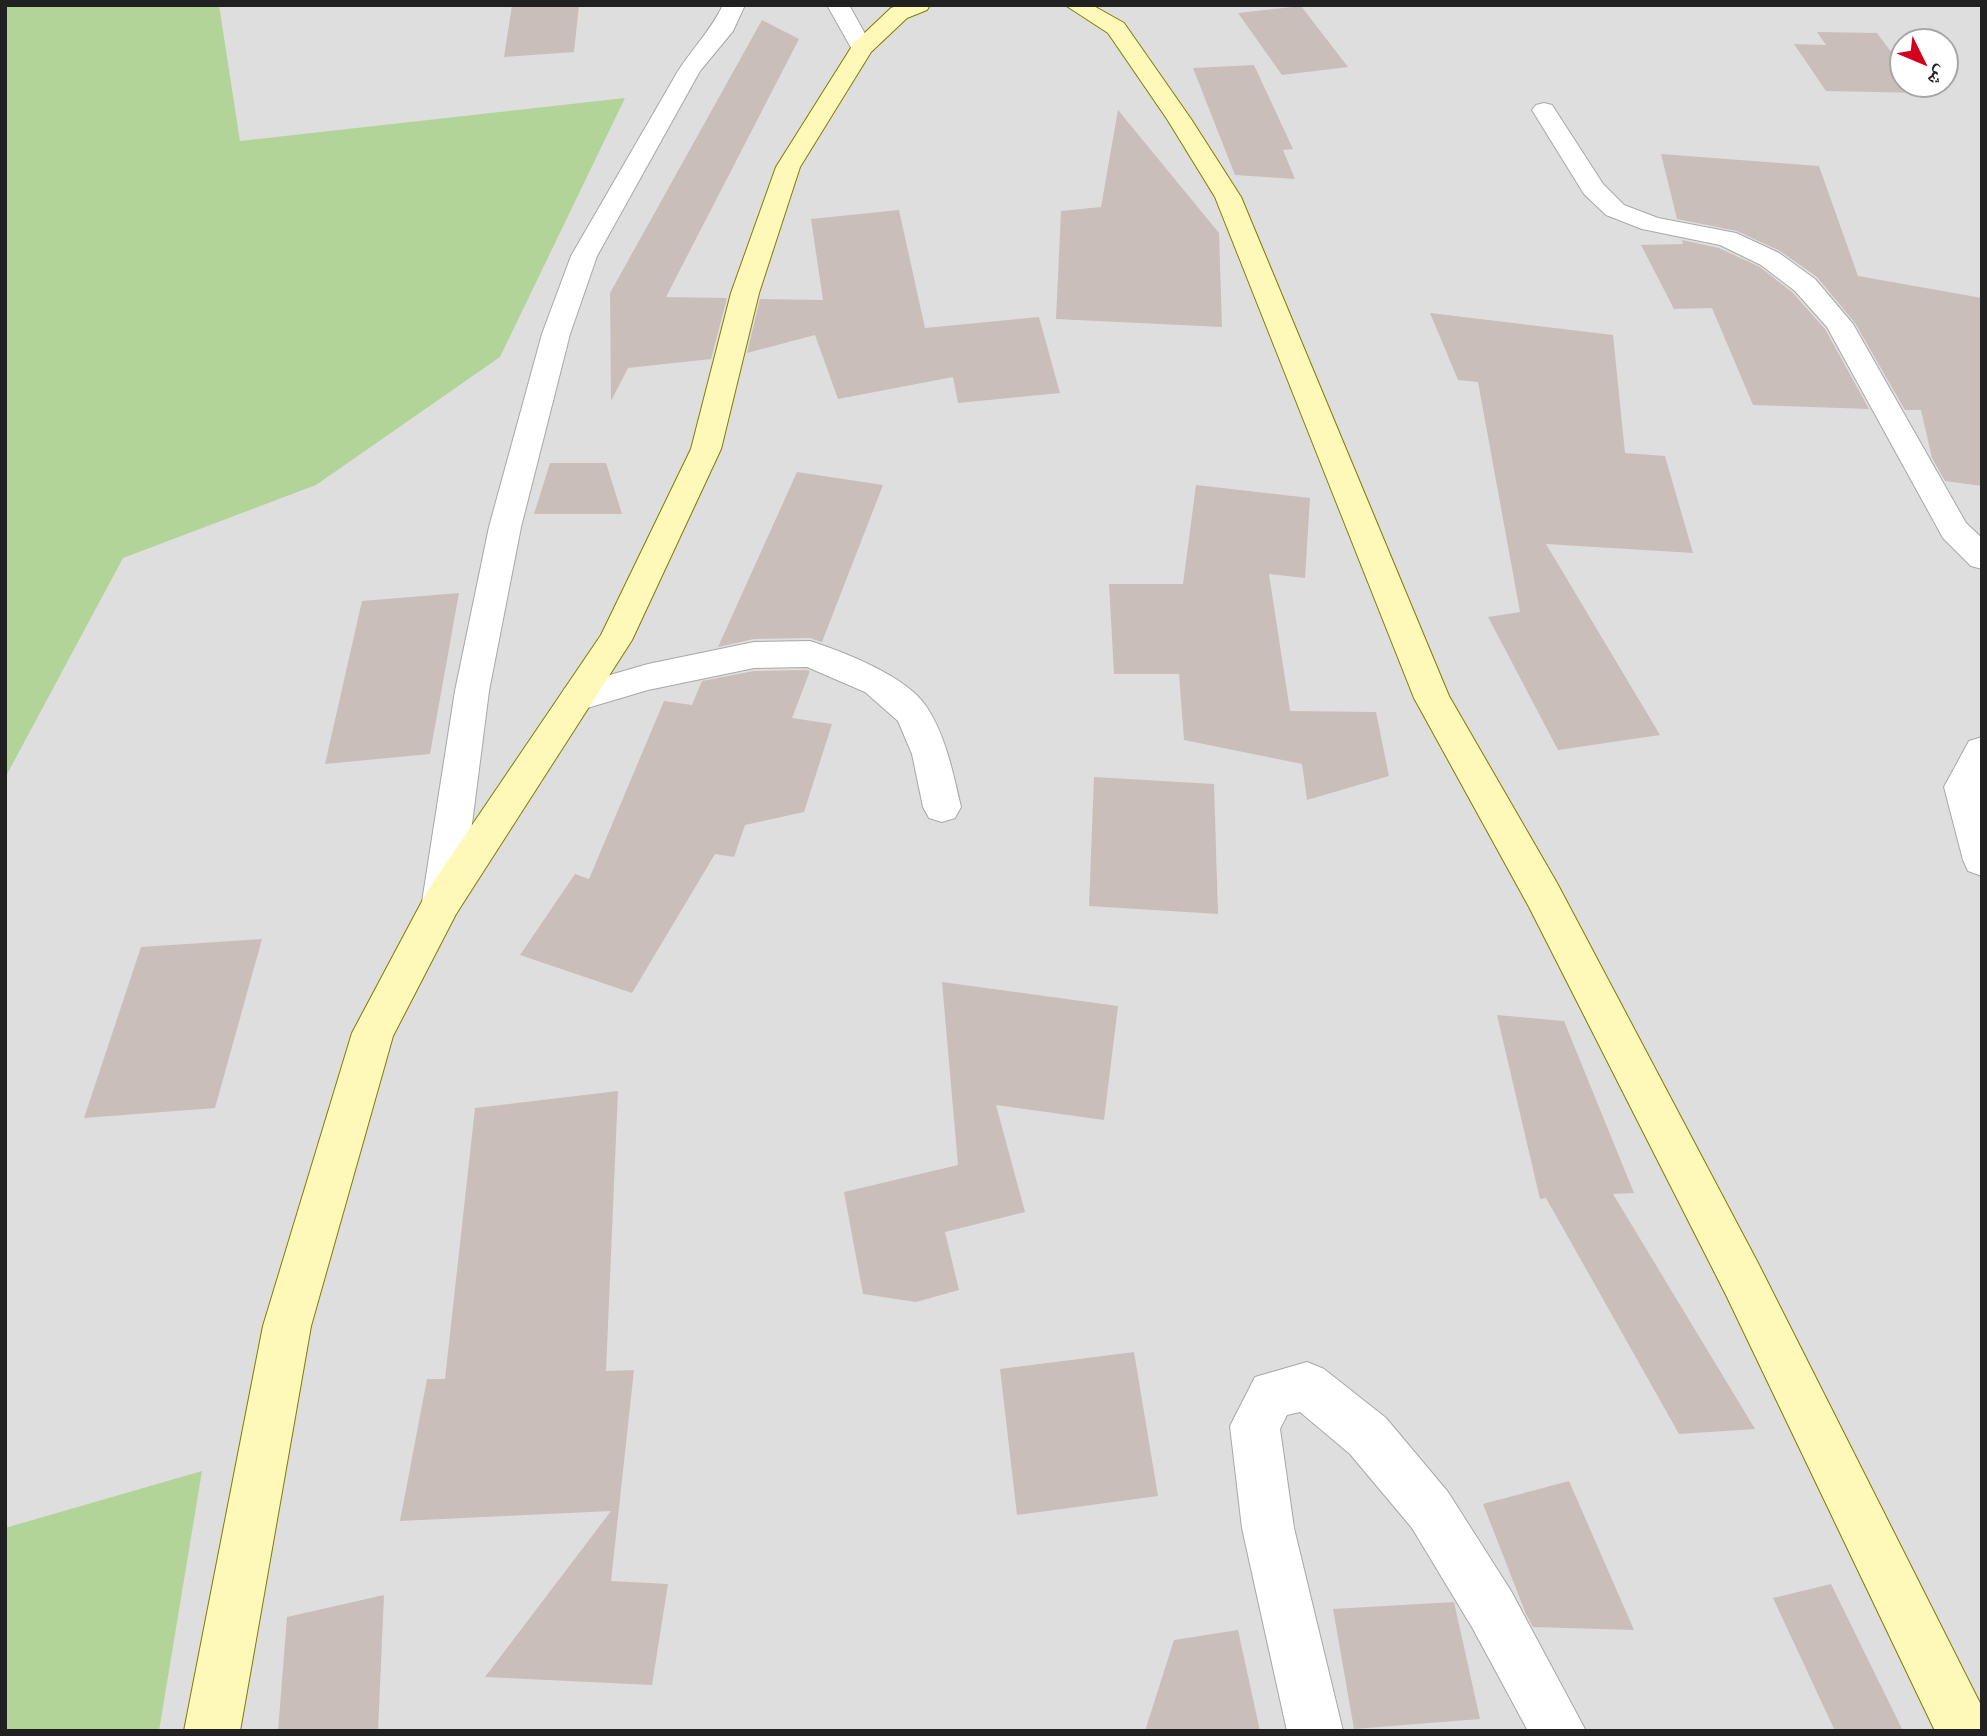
<!DOCTYPE html>
<html>
<head>
<meta charset="utf-8">
<style>
	body { margin:0 }
	#map { position:relative; width:1987px; height:1736px; overflow:hidden; background:#f2ede7; font-family:"Fira Sans","Noto Naskh Arabic",sans-serif }
	canvas { display:block }
	.frame { position:absolute; inset:0; border:7px solid #212121; pointer-events:none }
	.north { position:absolute; left:1889px; top:28px; width:70px; height:70px; box-sizing:border-box; background:#fff; border:2px solid #a6a6a6; border-radius:50%; rotate:133deg; font-size:19px; font-weight:700; line-height:28px; text-align:center; color:#212121 }
	.north::after { content:''; display:block; margin:auto; width:24px; height:32px; background:#d2001a; clip-path:polygon(50% 0,100% 100%,50% 72%,0 100%) }
</style>
</head>
<body>
<div id="map">
<canvas width="1987" height="1736"></canvas>
<div class="frame"></div>
<div class="north">ش</div>
</div>
<script>
const g = document.querySelector('canvas').getContext('2d');
g.lineJoin = 'round';
function fillPath(path, color) { g.fillStyle = color; g.fill(path, 'evenodd'); }
function trace(path, color, width, dash) { g.strokeStyle = color; g.lineWidth = width; g.lineCap = dash ? 'butt' : 'round'; g.setLineDash(dash || []); g.stroke(path); }
const residential = new Path2D(`
	M5,5H1982V1731H5ZM1903,42H1945V84H1903Z`);
const forest = new Path2D(`
	M5,5H219L240,141L625,98L500,357L316,485L123,558L5,778Z
	M202,1471L159,1731H5V1528Z`);
const building = new Path2D(`
	M512,5H579L574,52L504,57Z
	M1301,6L1348,67L1282,75L1238,13Z
	M762,20L799,39L666,297L727,298L711,359L628,368L611,401L610,293Z
	M1817,32L1877,33L1903,68V84H1915L1921,93L1826,91L1794,44L1826,45Z
	M1254,65L1293,149L1283,150L1295,179L1235,175L1193,68Z
	M1118,110L1219,233L1222,327L1056,319L1061,211L1101,207Z
	M1661,154L1819,166L1858,276L1982,298V486L1945,481L1932,458L1921,410H1905L1855,323L1817,277L1780,251L1737,231L1677,219Z
	M899,210L925,328L1039,317L1060,393L958,403L953,377L838,399L815,335L747,353L760,299L823,300L811,219Z
	M1682,240L1719,248L1760,267L1793,293L1825,329L1869,409L1753,405L1712,308L1674,309L1641,245L1683,244Z
	M1430,313L1613,335L1625,453L1665,456L1693,553L1546,544L1660,735L1558,750L1488,617L1520,612L1478,382L1458,380Z
	M550,463H606L622,514H534Z
	M797,472L883,485L822,642L810,638L754,639L718,647Z
	M1196,485L1310,498L1305,578L1269,574L1290,711L1376,712L1389,776L1307,800L1302,764L1184,740L1179,674H1114L1109,584H1183Z
	M459,593L430,754L325,764L362,601Z
	M806,670L810,671L792,718L832,724L804,812L745,825L734,857L715,854L632,993L520,955L575,874L589,879L664,701L692,705L702,681L754,671Z
	M1094,777L1214,784L1218,914L1089,906Z
	M262,939L215,1108L84,1118L141,947Z
	M942,982L1118,1006L1104,1120L996,1105L1025,1212L945,1232L959,1290L916,1302L863,1294L844,1192L958,1165Z
	M1497,1015L1564,1021L1634,1193L1613,1194L1755,1429L1679,1434L1546,1198L1540,1199Z
	M618,1091L606,1371L634,1370L611,1581L668,1584L652,1685L485,1677L611,1511L400,1521L427,1379H445L475,1108Z
	M1134,1352L1158,1496L1017,1515L1000,1369Z
	M1569,1481L1634,1630L1533,1627L1526,1614L1483,1504Z
	M1831,1584L1903,1731H1835L1773,1598Z
	M384,1595L378,1731H278L287,1617Z
	M1454,1602L1480,1719L1354,1729L1333,1609Z
	M1238,1630L1260,1731H1145L1174,1640Z`);
const street = new Path2D(`
	M723,5H745L733,31L700,71L597,256L570,334L521,527L489,691L462,902L456,914L442,919L428,914L422,902L455,691L489,527L542,334L571,256L678,71C693,48 711,30 723,5Z
	M827,5H849L873,48L870,53H854Z
	M1544,103L1552,105L1603,184L1624,205L1658,218L1736,233L1779,253L1815,279L1853,324L1966,523L1982,538V569L1971,566L1943,538L1827,327L1795,291L1761,265L1720,245L1642,229L1606,215L1584,194L1532,110L1536,105Z
	M810,641C844,652 906,676 926,706C946,736 953,773 961,807L955,818L942,822L929,818L923,807L912,754L898,721L865,692L807,667L754,668L648,690L577,711L565,708L559,698L565,688L648,664L754,642Z
	M1982,737V876L1968,871L1963,860L1944,787L1969,741Z
	M1307,1362L1324,1369L1386,1418L1448,1492L1511,1591L1586,1731H1528L1473,1629L1412,1528L1350,1454L1300,1412L1287,1415L1280,1429L1294,1528L1343,1731H1287L1242,1528L1230,1426L1255,1377Z`);
const secondary = new Path2D(`
	M899,5H930L927,10L907,18L871,52L800,167L759,293L721,449L632,640L456,914L393,1036L311,1326L240,1731H184L263,1326L352,1033L428,890L601,635L691,449L731,293L776,167L854,43L891,8Z
	M1065,5H1092L1124,23L1191,119L1241,197L1449,696L1557,883L1758,1263L1982,1707V1731H1935L1726,1295L1529,907L1414,698L1215,197L1167,119L1108,33Z`);
fillPath(residential, '#dfdede');
fillPath(forest, '#b2d499');
fillPath(building, '#cabeba');
trace(street, '#a8a8a8', 2);
trace(secondary, '#807e00', 2);
fillPath(street, '#fff');
fillPath(secondary, '#fef9b9');
</script>
</body>
</html>
